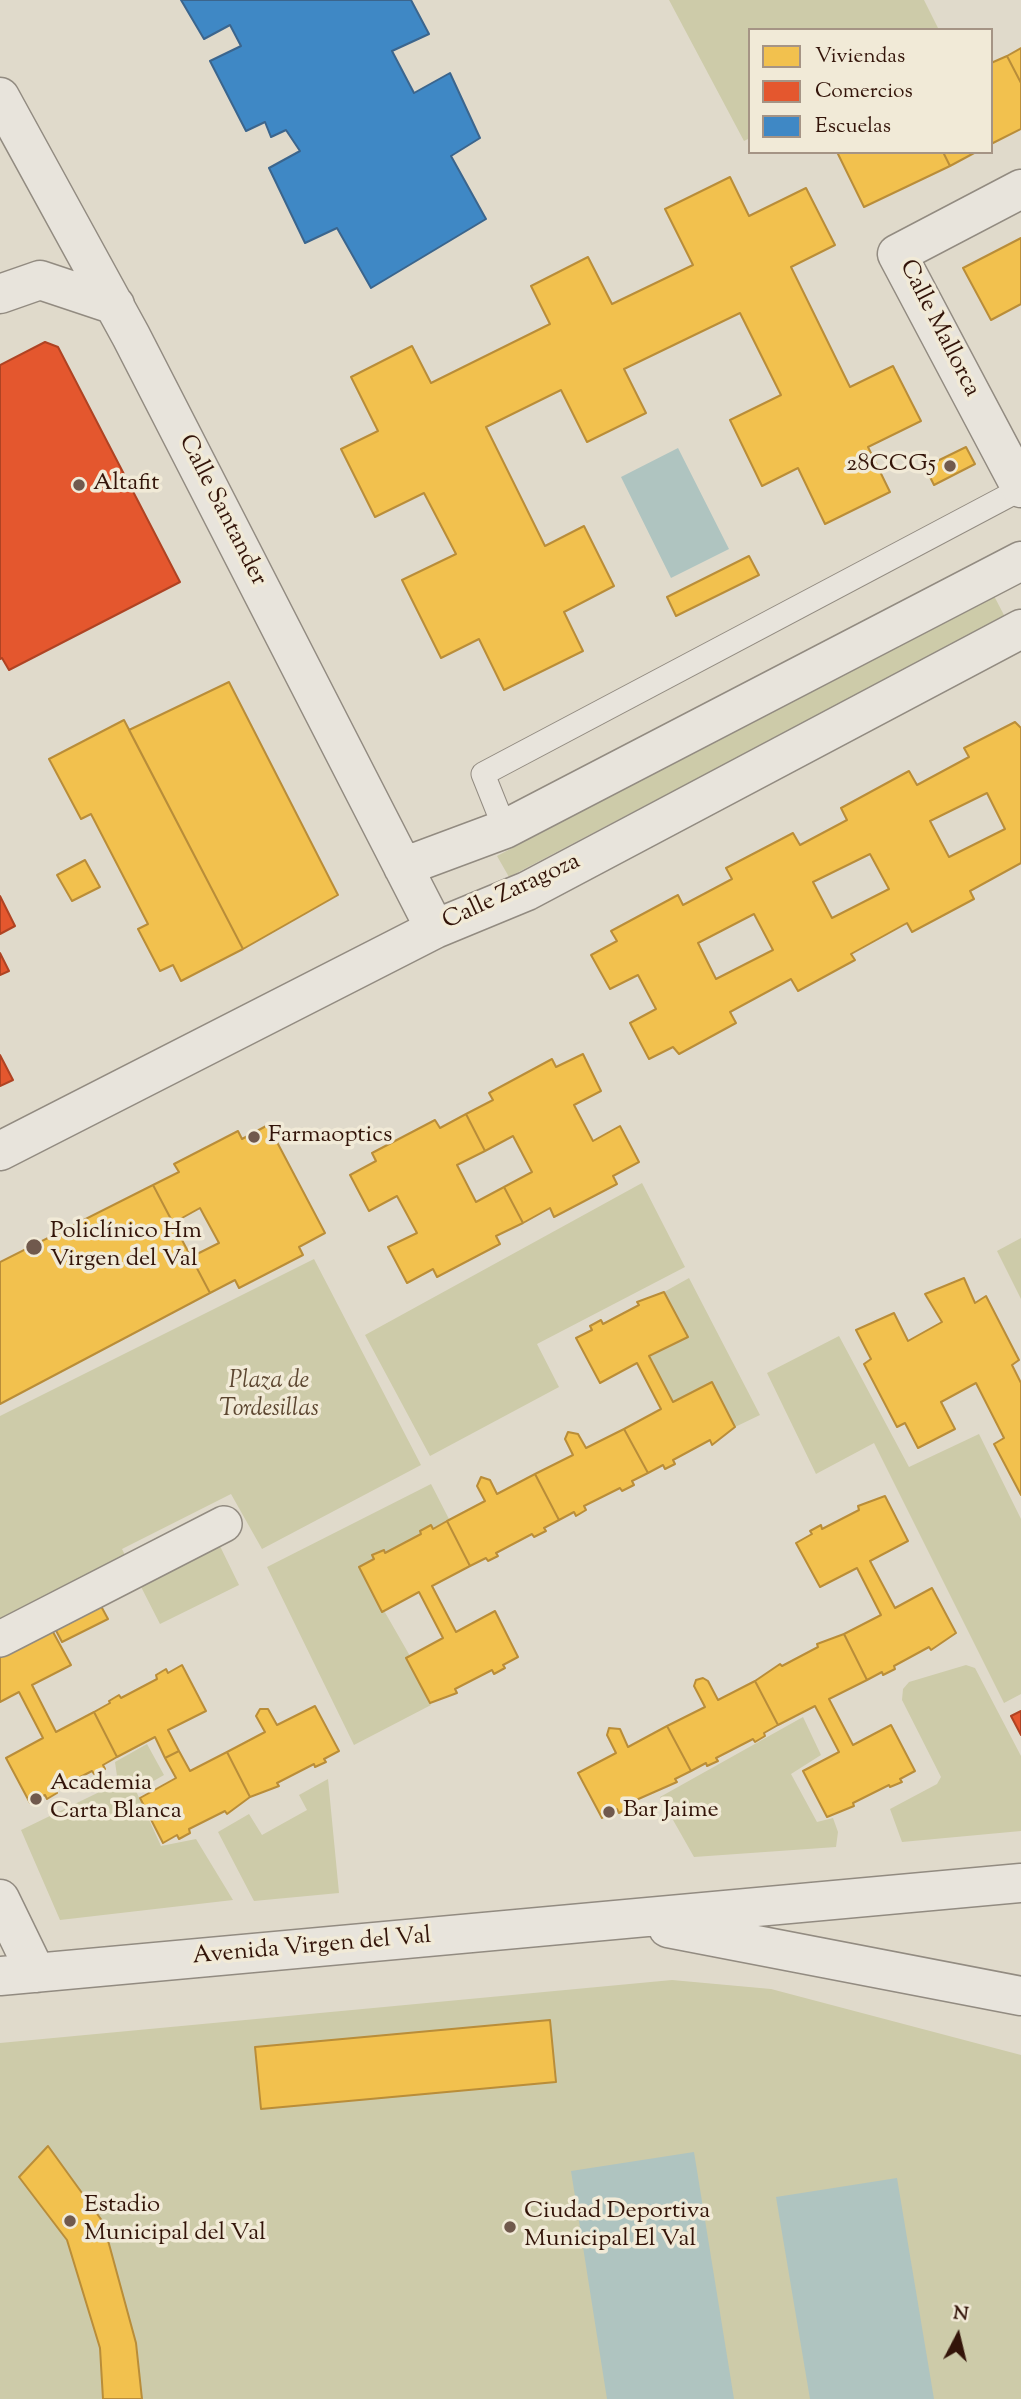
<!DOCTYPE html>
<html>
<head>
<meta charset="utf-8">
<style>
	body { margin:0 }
	#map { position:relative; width:1021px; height:2399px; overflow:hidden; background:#e0dacb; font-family:"Sorts Mill Goudy",serif }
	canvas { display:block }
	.legend { position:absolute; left:748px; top:28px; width:245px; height:126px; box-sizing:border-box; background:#f1ead7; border:2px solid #a59485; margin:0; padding:9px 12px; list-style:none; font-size:21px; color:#331409 }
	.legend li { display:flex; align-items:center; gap:14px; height:35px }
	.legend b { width:35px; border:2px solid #a59485 }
	.north { position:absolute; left:923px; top:2301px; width:70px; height:70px; -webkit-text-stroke:5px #f1ead7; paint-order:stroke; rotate:7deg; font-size:19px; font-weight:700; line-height:28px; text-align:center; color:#331409 }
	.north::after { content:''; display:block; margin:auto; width:24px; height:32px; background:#331409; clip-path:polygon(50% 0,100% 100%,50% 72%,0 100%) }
</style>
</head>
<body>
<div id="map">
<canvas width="1021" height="2399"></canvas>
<ul class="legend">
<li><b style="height:19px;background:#f2c14e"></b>Viviendas</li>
<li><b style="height:19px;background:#e4572e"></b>Comercios</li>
<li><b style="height:19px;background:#3f88c5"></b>Escuelas</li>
</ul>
<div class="north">N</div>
</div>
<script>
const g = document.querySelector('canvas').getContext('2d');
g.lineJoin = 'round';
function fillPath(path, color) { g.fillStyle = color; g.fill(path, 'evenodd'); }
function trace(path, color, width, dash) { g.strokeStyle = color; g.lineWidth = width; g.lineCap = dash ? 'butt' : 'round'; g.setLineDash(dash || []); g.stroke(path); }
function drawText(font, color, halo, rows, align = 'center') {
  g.font = font + ' "Sorts Mill Goudy",serif'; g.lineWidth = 7; g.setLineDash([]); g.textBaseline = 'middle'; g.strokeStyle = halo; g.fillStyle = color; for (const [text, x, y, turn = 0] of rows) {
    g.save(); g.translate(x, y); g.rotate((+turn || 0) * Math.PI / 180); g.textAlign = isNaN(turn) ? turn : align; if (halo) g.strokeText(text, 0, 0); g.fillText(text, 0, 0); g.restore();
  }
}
const green = new Path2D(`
	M669,0H924L939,30H750V138L744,141Z
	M993,594L1005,617L509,877L497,856Z
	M642,1183L685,1267L537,1344L559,1387L430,1456L365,1335Z
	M1021,1238V1299L997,1251Z
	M314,1259L421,1465L262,1549L231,1494L122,1549L130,1565L0,1635V1416Z
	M689,1278L760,1415L735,1427L712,1382L673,1402L649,1357L688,1337L664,1292Z
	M839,1336L909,1467L979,1434L1021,1519V1694L1004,1703L874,1443L816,1474L767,1373Z
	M431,1484L449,1519L433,1529L430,1525L420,1531L421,1534L385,1553L383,1550L372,1555L374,1559L359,1567L410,1656L407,1658L431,1705L354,1745L267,1567Z
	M216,1538L239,1585L160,1624L136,1577Z
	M966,1665L975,1668L1021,1756V1831L902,1842L890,1809L937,1784L941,1777L902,1700L903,1689L909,1682Z
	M803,1717L821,1755L791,1774L817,1822L833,1818L838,1832L836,1847L694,1857L660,1797Z
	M147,1744L164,1775L136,1791L161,1846L196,1839L233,1900L60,1920L21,1830L118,1783L115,1762Z
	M328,1779L339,1893L254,1901L218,1832L249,1814L262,1835L307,1810L299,1795Z
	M672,1980L771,1989L1021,2055V2399H0V2043Z`);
const water = new Path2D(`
	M678,448L729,549L671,578L621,477Z
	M694,2152L734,2399H607L571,2171Z
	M897,2178L934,2399H810L776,2197Z`);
const homes = new Path2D(`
	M1021,48V83L1007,56Z
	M1007,56L1021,83V129L991,144V63Z
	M837,152H943L950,166L864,207Z
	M943,152H976L950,166Z
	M730,177L749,216L806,188L835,245L791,267L850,387L893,366L921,421L868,447L890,492L825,524L798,468L762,486L730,420L781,395L740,313L624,369L646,413L587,442L561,390L486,427L545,546L584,526L614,586L564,612L583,651L504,690L479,639L441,658L402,580L456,554L424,493L375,517L341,449L378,431L351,377L412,346L431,383L550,324L531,286L588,257L612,304L693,265L665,209Z
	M1021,238V304L991,320L963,268Z
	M966,447L975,464L934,485L925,467Z
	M749,556L759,575L676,616L667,597Z
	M229,682L338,895L243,949L129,730Z
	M124,720L243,949L181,981L173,965L160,971L138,929L148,924L91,814L81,819L49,759Z
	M1015,722L1021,728V863L970,891L974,899L912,932L907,923L851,954L855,960L798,991L791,979L730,1012L736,1023L679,1054L673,1047L649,1059L630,1023L656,1009L638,975L610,989L591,955L617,941L611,931L678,895L683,905L732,879L726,868L793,833L800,845L847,820L841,808L909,771L917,785L969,757L964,748ZM987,793L1005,829L949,857L930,821ZM870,854L889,889L832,918L813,882ZM754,914L773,950L716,979L698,943Z
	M85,860L100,887L72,901L57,875Z
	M583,1054L601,1091L574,1105L593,1141L620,1126L639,1162L613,1176L617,1184L554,1217L550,1208L523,1223L504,1187L532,1172L513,1136L485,1151L466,1114L493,1100L489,1093L552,1059L556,1067Z
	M466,1114L485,1151L457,1165L476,1202L504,1187L523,1223L496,1236L500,1244L437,1277L433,1269L407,1283L388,1247L417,1233L397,1196L369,1211L350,1175L376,1161L372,1153L435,1120L440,1128Z
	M268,1125L325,1233L299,1247L303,1255L239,1288L235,1280L210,1293L191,1257L219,1243L200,1208L173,1223L153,1185L179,1172L174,1164L238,1131L242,1139Z
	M153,1185L210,1293L0,1404V1262Z
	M964,1278L975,1303L986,1296L1019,1360L1012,1365L1021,1383V1495L994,1444L1004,1438L976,1383L941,1402L955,1429L918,1448L905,1423L897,1427L864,1364L871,1359L856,1330L894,1313L908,1341L942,1322L925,1294Z
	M664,1292L688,1337L649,1356L673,1402L712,1382L735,1427L712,1445L710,1440L673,1460L675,1464L665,1469L663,1465L648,1473L624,1429L661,1409L637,1363L600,1383L576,1338L592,1330L590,1326L601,1320L603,1324L639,1305L637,1302Z
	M624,1429L648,1473L632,1481L634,1485L622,1491L620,1488L584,1506L586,1510L576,1516L574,1512L559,1520L535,1474L573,1455L565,1439L568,1432L578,1434L586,1448Z
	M535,1474L559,1520L544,1528L546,1531L534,1537L532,1534L496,1553L498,1556L488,1561L486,1558L470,1566L447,1521L485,1501L477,1486L481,1477L490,1480L497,1494Z
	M885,1496L908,1541L870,1561L895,1608L932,1588L956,1633L931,1650L929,1647L894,1666L895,1669L883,1675L882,1672L867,1680L844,1634L881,1615L857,1568L820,1587L796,1543L812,1534L810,1531L821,1525L822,1529L859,1510L858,1506Z
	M447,1521L470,1566L432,1586L456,1632L495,1611L518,1657L503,1665L505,1668L494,1674L492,1670L455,1689L457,1693L430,1703L406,1658L443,1638L419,1592L382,1612L359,1567L374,1559L372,1555L384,1550L385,1553L421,1534L420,1531L431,1525L433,1529Z
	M95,1595L108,1619L62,1642L50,1619Z
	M47,1621L71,1665L32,1685L56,1732L94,1712L117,1757L103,1765L105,1769L94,1774L92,1771L55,1790L57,1793L47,1799L45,1795L30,1803L6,1758L43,1738L19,1692L0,1702V1645Z
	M844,1634L867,1680L829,1699L853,1745L891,1725L915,1771L900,1779L902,1782L890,1787L889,1785L853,1803L854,1806L827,1817L803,1771L839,1752L815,1706L778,1725L755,1681L780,1664L782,1666L818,1647L817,1644Z
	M182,1665L206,1711L168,1730L179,1751L165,1758L155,1737L117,1757L94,1712L110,1703L109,1701L119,1695L121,1698L157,1679L156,1675L166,1669L168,1673Z
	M703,1678L708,1681L718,1700L755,1681L778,1725L764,1733L765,1736L755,1742L753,1739L716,1758L718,1761L707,1766L706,1763L691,1771L667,1726L705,1707L694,1686L696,1680Z
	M315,1706L339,1751L324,1759L326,1762L315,1767L314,1764L277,1783L279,1786L250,1797L227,1752L265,1732L256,1716L260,1709H268L277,1725Z
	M667,1726L691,1771L675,1779L677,1782L627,1804L629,1808L619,1813L617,1809L602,1818L578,1773L616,1753L607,1735L609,1728L620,1729L628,1747Z
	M179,1751L190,1771L227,1752L250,1797L227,1814L225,1811L189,1829L190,1833L179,1839L177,1835L163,1843L140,1798L176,1778L165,1758Z
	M550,2020L556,2082L261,2109L255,2047Z
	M48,2146L103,2222L136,2343L142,2399H103L100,2348L67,2240L19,2177Z`);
const shops = new Path2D(`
	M45,342L58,347L180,582L9,670L2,658L0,659V365Z
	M0,896L15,926L0,934Z
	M0,953L9,971L0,975Z
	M0,1055L13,1080L0,1086Z
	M1021,1711V1735L1011,1716Z`);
const schools = new Path2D(`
	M181,0H411L429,34L392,51L414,93L450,73L480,138L451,156L486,219L371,288L337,228L305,243L269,168L300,151L286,130L271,137L265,122L246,131L210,61L241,46L230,25L204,39Z`);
const service = new Path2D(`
	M505,829L483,774L1021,489`);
const pedestrian = new Path2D(`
	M0,1639L224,1524`);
const minor = new Path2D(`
	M0,97L131,336L435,929
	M1021,189L897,254L1021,488
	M0,294L40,280L115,305
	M403,867L505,829L1021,561
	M0,1151L435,929L527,891L1021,629
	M0,1899L36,1973
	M668,1928L1021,1996
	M0,1976L1021,1883`);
const markers = [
	[950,466,7,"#70594d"],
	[79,485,7,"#70594d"],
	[254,1137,7,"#70594d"],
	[34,1247,9,"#70594d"],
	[36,1799,7,"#70594d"],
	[609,1812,7,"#70594d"],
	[70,2221,7,"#70594d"],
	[510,2227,7,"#70594d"]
];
const streetNames = [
	["Calle Mallorca",938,329,63],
	["Calle Santander",221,511,63],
	["Calle Zaragoza",512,893,-25],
	["Avenida Virgen del Val",312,1948,-5]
];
const poiNames = [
	["28CCG5",936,466,"right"],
	["Altafit",93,485],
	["Farmaoptics",268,1137],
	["Policlínico Hm",50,1233],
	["Virgen del Val",50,1261],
	["Academia",50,1785],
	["Carta Blanca",50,1813],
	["Bar Jaime",623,1812],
	["Estadio",84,2207],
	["Municipal del Val",84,2235],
	["Ciudad Deportiva",524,2213],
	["Municipal El Val",524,2241]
];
const parkNames = [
	["Plaza de",269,1383],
	["Tordesillas",269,1411]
];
fillPath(green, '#cdcba9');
fillPath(water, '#afc4c0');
fillPath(homes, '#f2c14e');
trace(homes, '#b98d39', 2);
fillPath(shops, '#e4572e');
trace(shops, '#af4323', 2);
fillPath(schools, '#3f88c5');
trace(schools, '#3b658d', 2);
trace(service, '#928b81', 25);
trace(pedestrian, '#928b81', 38);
trace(minor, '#928b81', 41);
trace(service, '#e8e4dc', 23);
trace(pedestrian, '#e8e4dc', 35);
trace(minor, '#e8e4dc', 38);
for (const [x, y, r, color] of markers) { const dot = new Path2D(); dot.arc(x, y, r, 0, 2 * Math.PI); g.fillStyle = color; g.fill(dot); trace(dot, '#f1ead7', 2.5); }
drawText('24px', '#331409', '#f1ead7', streetNames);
drawText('24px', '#331409', '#f1ead7', poiNames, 'left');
drawText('italic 24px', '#5d4731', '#f1ead7', parkNames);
</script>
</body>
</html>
